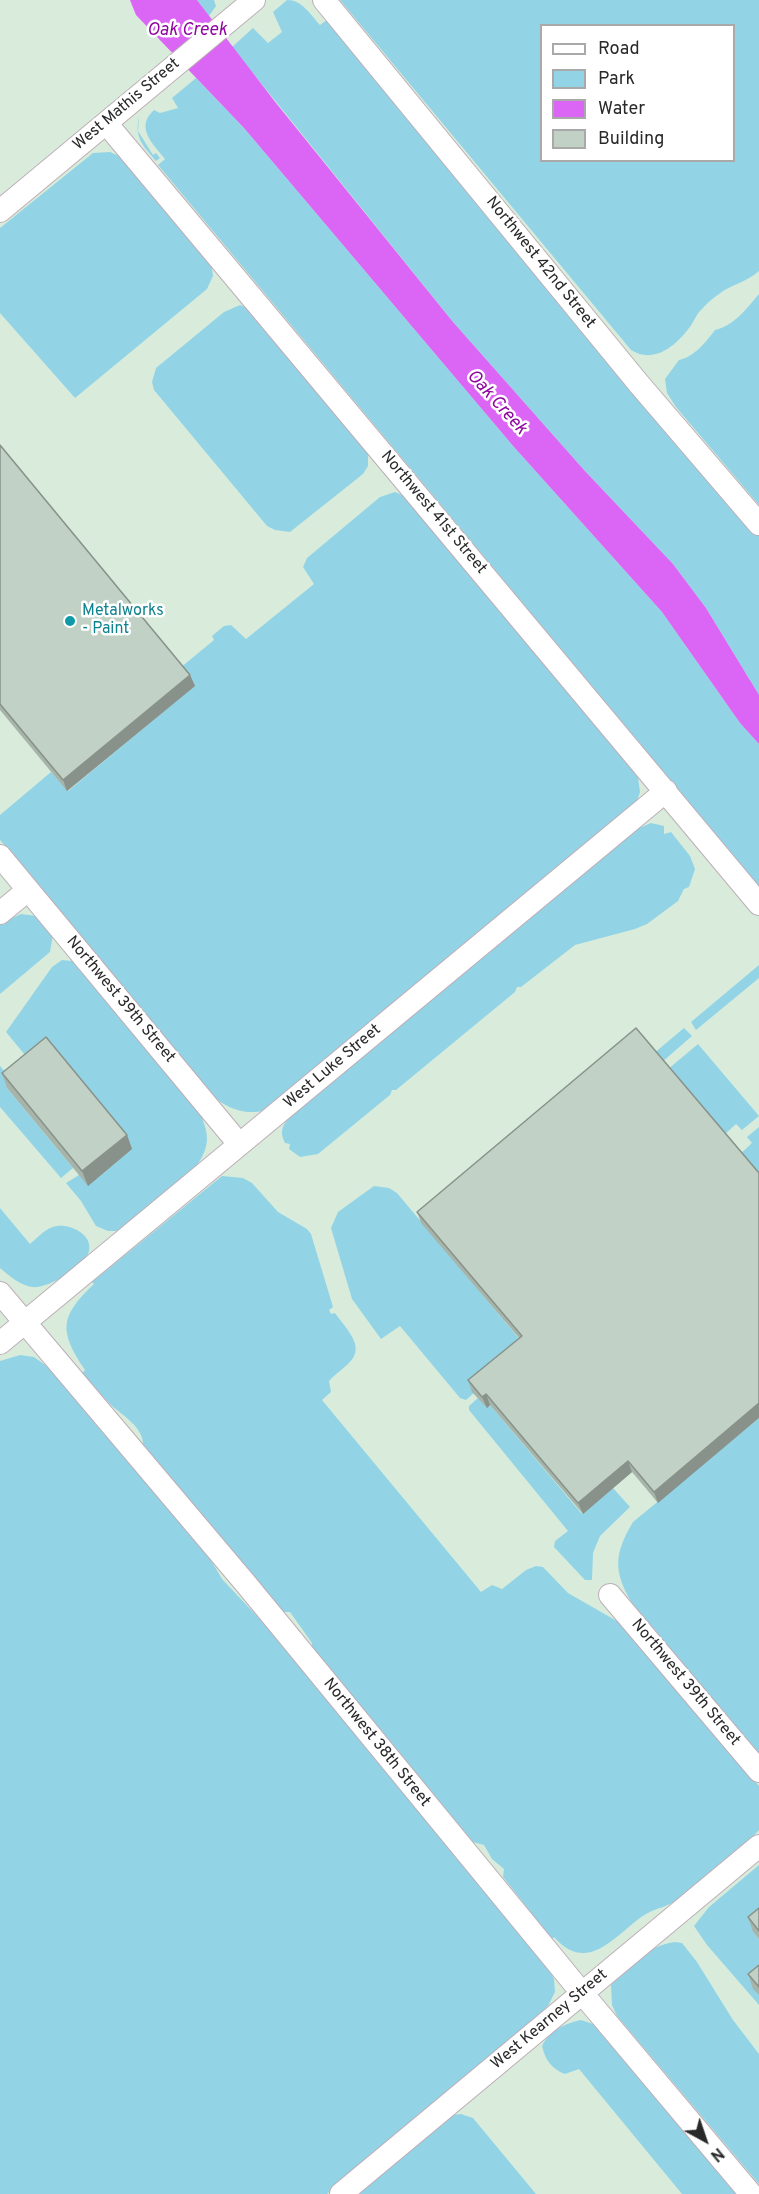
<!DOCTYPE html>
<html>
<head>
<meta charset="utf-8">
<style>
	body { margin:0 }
	#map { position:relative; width:759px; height:2194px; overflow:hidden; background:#d9ecdc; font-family:Overpass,sans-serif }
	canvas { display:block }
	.legend { position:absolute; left:540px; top:24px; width:195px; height:138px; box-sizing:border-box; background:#fff; border:2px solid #a9a9a9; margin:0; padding:8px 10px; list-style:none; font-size:18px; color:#292929 }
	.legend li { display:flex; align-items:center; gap:12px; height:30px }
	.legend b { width:30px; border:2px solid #a9a9a9 }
	.north { position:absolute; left:675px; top:2110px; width:60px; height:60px; -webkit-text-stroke:4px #fff; paint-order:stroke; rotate:140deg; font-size:16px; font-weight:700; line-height:24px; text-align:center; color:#292929 }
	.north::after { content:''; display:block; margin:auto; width:21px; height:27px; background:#292929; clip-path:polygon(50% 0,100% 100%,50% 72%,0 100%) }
</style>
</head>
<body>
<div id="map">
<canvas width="759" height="2194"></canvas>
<ul class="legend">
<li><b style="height:8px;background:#fff"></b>Road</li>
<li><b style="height:16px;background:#92d4e6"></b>Park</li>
<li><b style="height:16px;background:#db66f5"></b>Water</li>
<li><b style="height:16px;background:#c2d1c5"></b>Building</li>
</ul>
<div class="north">N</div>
</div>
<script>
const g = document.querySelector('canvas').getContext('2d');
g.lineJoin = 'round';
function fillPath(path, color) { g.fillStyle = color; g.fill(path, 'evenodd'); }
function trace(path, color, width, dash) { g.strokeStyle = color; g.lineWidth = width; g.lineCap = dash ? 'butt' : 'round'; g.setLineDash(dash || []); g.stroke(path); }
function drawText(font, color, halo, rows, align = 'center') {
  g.font = font + ' Overpass,sans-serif'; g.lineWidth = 5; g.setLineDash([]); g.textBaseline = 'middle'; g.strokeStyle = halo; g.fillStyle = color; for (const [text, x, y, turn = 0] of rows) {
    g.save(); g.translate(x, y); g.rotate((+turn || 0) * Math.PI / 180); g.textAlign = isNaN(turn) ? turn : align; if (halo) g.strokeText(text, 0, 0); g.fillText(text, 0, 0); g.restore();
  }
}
const green = new Path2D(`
	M197,0H214L216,6L209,16Z
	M287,0C302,0 310,14 320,25L328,19L759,536V695L706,608L673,564L584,470L453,322L232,47L253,28L268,43L282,32L273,12Z
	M340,0H759V271C747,282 732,284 719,294C713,298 707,303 702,309C696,314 694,322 689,328C675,347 653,364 631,350ZM542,26H734V160H542Z
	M196,78L244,128L514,447L662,612L740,723L759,744V887L158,165L165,159C152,143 135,127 154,110L160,113L178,108L172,98Z
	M139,117L138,131L153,155L156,153L160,158L156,161C143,146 134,137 139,117Z
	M110,152L121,157L211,261L213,276L207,289L75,398L0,313V228L93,153Z
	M759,294V505L676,407L667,393L665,379L679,360C694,357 706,342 715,330C735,325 746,309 759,294Z
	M240,305L248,308L368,450V466L363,474L290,532L275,530L267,526L154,390L152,382L156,368L224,312Z
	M395,492L410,498L638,777L640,792L637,801L268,1110C248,1115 233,1111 216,1099L0,840V815L51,772L68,791L194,686L180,668L214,640L212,636L224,626L231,625L246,639L314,584L303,567L307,558L380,497Z
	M651,823L664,826V834L671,832L690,856L695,869L689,887L684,889L678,901L647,924L635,929L575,945L521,987H517L515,992L396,1090H392L390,1095L318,1154L300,1157L289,1149L290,1144L285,1143C280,1133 281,1127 289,1118L637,829Z
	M21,914L37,916L53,934L50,952L0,994V924Z
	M62,960L72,961L200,1112C203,1120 207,1130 207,1139C206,1175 145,1212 120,1231H108L96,1226L81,1201L66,1183L79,1175L34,1066L6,1032L52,967Z
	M759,965V978L696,1030L691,1022Z
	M684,1028L692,1036L661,1063L653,1054Z
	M698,1044L759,1116L742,1130L736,1124L723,1136L667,1070Z
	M0,1066L14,1082L7,1088L73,1168L61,1178L0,1107Z
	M759,1127V1180L739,1155L752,1143L747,1137Z
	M222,1176L243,1178L252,1183L278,1212L307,1229L311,1234L333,1307L329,1310L331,1314L335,1313C343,1325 363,1343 353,1358C347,1367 336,1373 329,1381L331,1392L322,1400L481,1592L492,1585L502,1589L526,1570L536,1566L543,1567L568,1593L622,1624L759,1786V1830L723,1869L680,1903L677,1900C667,1907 656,1908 646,1914C617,1932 589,1977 554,1937L552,1939L503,1877L504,1869L492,1859L484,1845L473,1842L312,1647V1643L290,1612H282L143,1444C143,1427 122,1415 111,1405C101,1395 92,1383 82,1373L85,1370C59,1331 59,1317 94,1284L92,1282Z
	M374,1186L389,1188L397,1193L526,1347L466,1400L460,1398L400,1326L381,1339L352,1299L331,1228L338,1212Z
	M0,1208L30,1244C38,1237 47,1227 57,1226C71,1224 93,1235 89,1251C85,1267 48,1289 32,1287C20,1285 9,1276 0,1268Z
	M20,1355L34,1357L48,1367L205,1550L222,1579L270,1630L548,1967L554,1979L555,1992L548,2006L512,2039L327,2194H0V1361Z
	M478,1398L490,1405L582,1514L613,1488L630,1507L600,1536L593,1553L592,1580H585L554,1547L555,1541L568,1531L469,1410V1406Z
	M759,1418V1755L632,1603C613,1571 614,1554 633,1522Z
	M759,1865V1927L753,1932L759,1939V1984L754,1989L759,1995V2005L707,1945L694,1926L709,1907Z
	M675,1942L682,1943L697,1962L733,2020L759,2054V2184L617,2016L612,2005L611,1985C628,1966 649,1945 675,1942Z
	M581,2020L593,2024L606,2035L738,2194H682L579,2069L565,2074C551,2069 545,2059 542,2046C550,2030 564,2024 581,2020Z
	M461,2114L473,2118L536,2194H356L451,2115Z`);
const water = new Path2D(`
	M130,0H197L276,103L453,322L584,470L673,564L706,608L759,695V744L740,723L662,612L514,447L244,128L136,15Z`);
const minor = new Path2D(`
	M324,0L639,384L759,524
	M106,123L759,904
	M0,211L254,0
	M0,856L239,1144
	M0,913L28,890
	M0,1293L246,1584L582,1993L751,2194
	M0,1343L666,791
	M610,1595L759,1771
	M341,2194L759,1846`);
const wall = new Path2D(`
	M0,445L190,675L195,686L67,791L0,710Z
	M636,1028L658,1503L632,1472L583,1514L490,1405L487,1408L472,1392L468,1380L519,1338L421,1223L417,1212Z
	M2,1073L127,1135L132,1149L88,1186L7,1088Z
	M759,1908V1939L753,1932L748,1917Z
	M759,1965V1995L753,1989L748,1974Z`);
const shadedWall = new Path2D(`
	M190,675L195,686L67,791L63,780Z
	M127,1135L132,1149L88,1186L82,1171Z
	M486,1394L490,1405L487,1408L482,1397Z
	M759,1403V1418L658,1503L654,1492Z
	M628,1461L632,1472L583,1514L578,1503Z`);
const building = new Path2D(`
	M0,445L190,675L63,780L0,704Z
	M636,1028L759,1173V1403L654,1492L628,1461L578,1503L486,1394L482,1397L468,1380L522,1336L417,1212Z
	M46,1037L127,1135L82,1171L2,1073Z
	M759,1908V1931L748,1917Z
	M759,1965V1987L748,1974Z`);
const markers = [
	[70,621,6,"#0f9aa8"]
];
const streetNames = [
	["West Mathis Street",127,105,-40],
	["Northwest 42nd Street",540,263,51],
	["Northwest 41st Street",433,513,50],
	["Northwest 39th Street",120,1000,50],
	["West Luke Street",333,1067,-40],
	["Northwest 39th Street",685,1683,50],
	["Northwest 38th Street",376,1743,51],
	["West Kearney Street",550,2020,-40]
];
const cultureNames = [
	["Metalworks",82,612],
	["- Paint",82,630]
];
const waterNames = [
	["Oak Creek",187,31],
	["Oak Creek",496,403,48]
];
fillPath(green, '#92d4e6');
fillPath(water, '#db66f5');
trace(minor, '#beaeb7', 24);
trace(minor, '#fff', 22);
fillPath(wall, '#a7b4a9');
fillPath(shadedWall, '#88928a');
fillPath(building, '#c2d1c5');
trace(building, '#88928a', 1.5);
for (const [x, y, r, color] of markers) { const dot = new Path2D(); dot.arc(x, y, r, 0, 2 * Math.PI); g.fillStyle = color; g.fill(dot); trace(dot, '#fff', 2); }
drawText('16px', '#292929', '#fff', streetNames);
drawText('16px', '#0d838f', '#fff', cultureNames, 'left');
drawText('italic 18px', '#8f069f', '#fff', waterNames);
</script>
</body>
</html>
